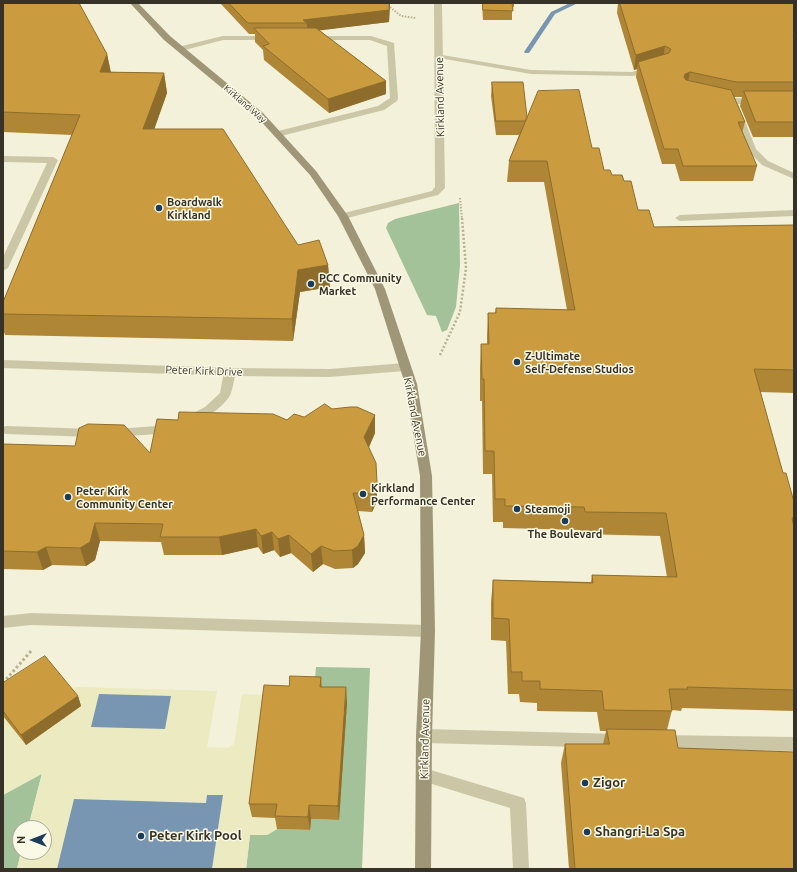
<!DOCTYPE html>
<html>
<head>
<meta charset="utf-8">
<style>
	body { margin:0 }
	#map { position:relative; width:797px; height:872px; overflow:hidden; background:#f3f1da; font-family:Ubuntu,sans-serif }
	canvas { display:block }
	.frame { position:absolute; inset:0; border:4px solid #373227; pointer-events:none }
	.north { position:absolute; left:12px; top:820px; width:40px; height:40px; box-sizing:border-box; background:#faf9e6; border:1px solid #aca99a; border-radius:50%; rotate:270deg; font-size:11px; font-weight:700; line-height:16px; text-align:center; color:#373227 }
	.north::after { content:''; display:block; margin:auto; width:14px; height:18px; background:#1b3b5a; clip-path:polygon(50% 0,100% 100%,50% 72%,0 100%) }
</style>
</head>
<body>
<div id="map">
<canvas width="797" height="872"></canvas>
<div class="frame"></div>
<div class="north">N</div>
</div>
<script>
const g = document.querySelector('canvas').getContext('2d');
g.lineJoin = 'round';
function fillPath(path, color) { g.fillStyle = color; g.fill(path, 'evenodd'); }
function trace(path, color, width, dash) { g.strokeStyle = color; g.lineWidth = width; g.lineCap = dash ? 'butt' : 'round'; g.setLineDash(dash || []); g.stroke(path); }
function drawText(font, color, halo, rows, align = 'center') {
  g.font = font + ' Ubuntu,sans-serif'; g.lineWidth = 3; g.setLineDash([]); g.textBaseline = 'middle'; g.strokeStyle = halo; g.fillStyle = color; for (const [text, x, y, turn = 0] of rows) {
    g.save(); g.translate(x, y); g.rotate((+turn || 0) * Math.PI / 180); g.textAlign = isNaN(turn) ? turn : align; if (halo) g.strokeText(text, 0, 0); g.fillText(text, 0, 0); g.restore();
  }
}
const green = new Path2D(`
	M459,203L460,265L456,307L447,330L442,332L436,316L427,315L386,228L388,223L395,219Z
	M316,667L370,668L362,869H246L250,835H267L277,829L309,830L311,819L339,820L314,691Z
	M42,773L28,828H20V852H21L17,869H3V795Z`);
const plaza = new Path2D(`
	M76,687L217,691L207,747L228,748L234,744L242,694L266,695L252,817L279,818L277,829L267,835H250L246,869H212L223,795L206,803L75,799L57,869H17L21,852H44V828H28L42,774L3,795V716L26,745L69,692Z`);
const water = new Path2D(`
	M99,694L171,696L165,729L91,727Z
	M207,795H223L212,869H57L74,799L206,803Z`);
const stream = new Path2D(`
	M570,3H578L555,14L529,53H525L524,52L551,12Z`);
const pathFar2 = new Path2D(`
	M387,7H390L401,16L416,18
	M460,198L462,219`);
const pathFar1 = new Path2D(`
	M440,355L460,312L466,268L462,218`);
const path = new Path2D(`
	M3,683L31,651`);
const lane = new Path2D(`
	M223,36H270L274,38L270,40H223L181,51L177,49L178,47Z
	M309,36H371L394,43L398,99L397,101L384,110L277,137L274,136L273,134L274,132L378,106L390,98L387,46L370,40H312L308,38Z
	M436,54L531,70L632,72L652,66L656,68L655,70L633,76L531,74L439,58H436Z
	M733,98L760,99L761,101L757,104H738L756,149L768,161L794,173V179L762,165L749,152L729,101Z
	M3,156L53,157L58,160L8,268L3,271V257L47,163L3,162Z
	M794,210V216L680,221L675,218L680,215Z
	M230,368L234,369L236,372C234,379 233,387 231,393C227,405 198,426 186,423L184,420L186,417L205,407L220,393L224,372L226,369Z
	M171,423L175,424L177,427L175,430L157,434L116,437L112,436L110,433L112,430L116,429L157,426Z
	M6,426L93,429L97,430L99,433L97,436L93,437L6,434L3,433V427Z
	M31,613L428,625L433,627L435,631L433,635L428,637L31,625L3,628V616Z
	M424,729L619,734L624,736L627,741L624,746L619,748L424,743L419,741L416,736L419,731Z
	M661,735L794,737V751L661,749L656,747L653,742L656,737Z
	M424,768L524,798L526,803L529,869H513L510,808L419,780L416,775L419,770Z`);
const street = new Path2D(`
	M434,3H442L445,188L438,195L343,219L340,218L338,216L340,214L432,191L435,187Z
	M3,360L230,368L329,369L405,363L409,364L411,367L409,370L405,371L329,377L230,376L3,368Z`);
const secondary = new Path2D(`
	M130,3H138L170,36L263,113L316,171L348,216L385,289L417,384L432,476L435,631L432,736L431,869H415L416,736L421,631L420,476L405,384L375,289L338,216L310,175L257,117L164,40Z`);
const wall = new Path2D(`
	M3,3L107,54L111,72L164,73L167,93L154,129L298,245L328,265L330,287L300,292L293,341L5,335L3,329V302L72,135L3,132Z
	M220,3H390L389,22L319,30L386,81V94L329,113L264,60L263,50L255,42V34H249Z
	M482,3H514V7H512V20H483Z
	M618,3H794V137H753L740,106L742,97H734L745,122L742,133L757,166L753,181H680L675,164H662L636,77L637,69L634,70L617,13Z
	M492,82L527,117L592,148L604,170L612,175L624,181L638,210L654,227L794,225V393L760,392L783,473L794,502V711L682,708L681,711L672,710L667,730L678,748L794,869H569L561,763L565,744H603L606,731H600L597,712L537,711V703L520,702L519,694H508L506,641L491,640V602L493,580L591,582L592,575L667,577L660,536L581,534L580,530L503,528V522H493L492,474H483L482,401H480V367L481,344H487V335L488,313H495L496,308L567,310L544,182H507L509,161L519,135H496L491,96Z
	M332,409L375,415V433L369,447L377,501L372,512L358,511L364,535L365,553L358,564L353,568L335,569L323,564L313,572L291,553L280,557L274,550L263,554L258,547L222,555H164L161,542L100,541L95,560L86,566L52,565L43,570L3,569V444L150,453L287,420L304,417Z
	M321,677L322,687L347,702L339,820L311,819L310,830L277,829L275,818L252,817L249,804L289,686Z
	M3,683L78,696L81,706L26,745L3,716Z`);
const shadedWall = new Path2D(`
	M390,3L389,22L307,32V23L303,20Z
	M665,46L663,61L638,62L637,69L634,70L636,55Z
	M107,54L111,74L100,72Z
	M690,72L687,87L682,92L685,74Z
	M164,73L167,93L147,150L143,129Z
	M386,81V94L329,113L328,99Z
	M328,265L330,287L300,292L293,341L292,319L298,270Z
	M375,415V433L365,456L364,437Z
	M377,483V501L372,512V494Z
	M95,523L100,541L95,560L86,566L80,548Z
	M256,529L258,547L222,555L219,537Z
	M272,532L274,550L263,554L261,536Z
	M289,535L291,553L280,557L278,539Z
	M364,535L365,553L358,564L353,568L352,550Z
	M321,546L323,564L313,572L311,554Z
	M46,547L52,565L43,570L37,552Z
	M346,687L347,702L339,820L338,806Z
	M78,696L81,706L26,745L21,735Z
	M309,805L311,819L310,830L308,817Z`);
const building = new Path2D(`
	M3,3H79L107,54L100,72L164,73L143,129H223L298,245L319,240L328,265L298,270L292,319L3,314V302L80,115L3,112Z
	M229,3H389V10L303,20L307,23H248Z
	M483,3H512L513,11L483,10Z
	M620,3H794V35H793L794,38V82H736L690,72L685,74L684,77L686,80L731,90L745,122H738L757,166H683L678,149H664L638,62L669,53L671,49L665,46L636,55Z
	M254,28H316L386,81L328,99L263,46L269,44Z
	M492,82H523L527,117L525,121H496Z
	M579,90L592,148H599L604,170H610L612,175H622L624,181H631L638,210H649L654,227L794,225V370L754,369L783,473H786L794,502V518H792L794,527V690L687,687L688,689H669L672,711L604,710L602,691L540,689V681H522V672H511L509,619L493,618V580L593,583L592,575L677,577L666,513L585,512L584,507L505,506V499H495L494,451H485L484,379H482L481,344H489L488,313H496V308L575,310L547,161H509L538,91Z
	M744,91H794V122H756Z
	M325,404L332,409L350,407H357L375,415L364,437L376,463L377,483L372,494L353,493L364,535L358,546L352,550L334,551L321,546L311,554L289,535L278,539L272,532L261,536L256,529L219,537H160L163,524L95,523L90,542L80,548L46,547L37,552L3,551V444L75,446L79,428L88,424L124,425L150,453L157,419L178,420L179,412L273,414L287,420L294,414L304,417Z
	M45,656L78,696L21,735L3,711V683Z
	M290,676L321,677L320,687H346L338,806L309,805L308,817L275,816L277,804H249L264,685L289,686Z
	M607,729L675,730L678,748L794,752V869H575L565,744H609Z`);
const markers = [
	[159,208,4,"#1b3b5a"],
	[311,284,4,"#1b3b5a"],
	[517,362,4,"#1b3b5a"],
	[363,494,4,"#1b3b5a"],
	[68,497,4,"#1b3b5a"],
	[517,509,4,"#1b3b5a"],
	[565,521,4,"#1b3b5a"],
	[585,783,4,"#1b3b5a"],
	[587,832,4,"#1b3b5a"],
	[141,836,4,"#1b3b5a"]
];
const farStreetnames = [
	["Kirkland Way",245,104,41]
];
const streetNames = [
	["Kirkland Avenue",440,97,-91],
	["Peter Kirk Drive",204,371,2],
	["Kirkland Avenue",415,417,79],
	["Kirkland Avenue",425,739,-89]
];
const poiNames = [
	["Boardwalk",167,202],
	["Kirkland",167,215],
	["PCC Community",319,278],
	["Market",319,291],
	["Z-Ultimate",525,356],
	["Self-Defense Studios",525,369],
	["Kirkland",371,488],
	["Performance Center",371,501],
	["Peter Kirk",76,491],
	["Community Center",76,504],
	["Steamoji",525,509],
	["The Boulevard",565,534,"center"]
];
const nearPoinames = [
	["Zigor",593,783],
	["Shangri-La Spa",595,832],
	["Peter Kirk Pool",149,836]
];
fillPath(green, '#a3c299');
fillPath(plaza, '#ebeac0');
fillPath(water, '#7896b1');
fillPath(stream, '#7896b1');
trace(pathFar2, '#b7b18f', 2, [1.5, 1.5]);
trace(pathFar1, '#b7b18f', 2.5, [2, 2]);
trace(path, '#b7b18f', 3, [2.5, 2.5]);
fillPath(lane, '#cbc6a5');
fillPath(street, '#cbc6a5');
fillPath(secondary, '#9f9677');
fillPath(wall, '#af8636');
fillPath(shadedWall, '#8e6d2c');
fillPath(building, '#cb9c3f');
trace(building, '#8e6d2c', 1);
for (const [x, y, r, color] of markers) { const dot = new Path2D(); dot.arc(x, y, r, 0, 2 * Math.PI); g.fillStyle = color; g.fill(dot); trace(dot, '#faf9e6', 1.5); }
drawText('9px', '#373227', '#faf9e6', farStreetnames);
drawText('11px', '#373227', '#faf9e6', streetNames);
drawText('bold 11px', '#373227', '#faf9e6', poiNames, 'left');
drawText('bold 13px', '#373227', '#faf9e6', nearPoinames, 'left');
</script>
</body>
</html>
